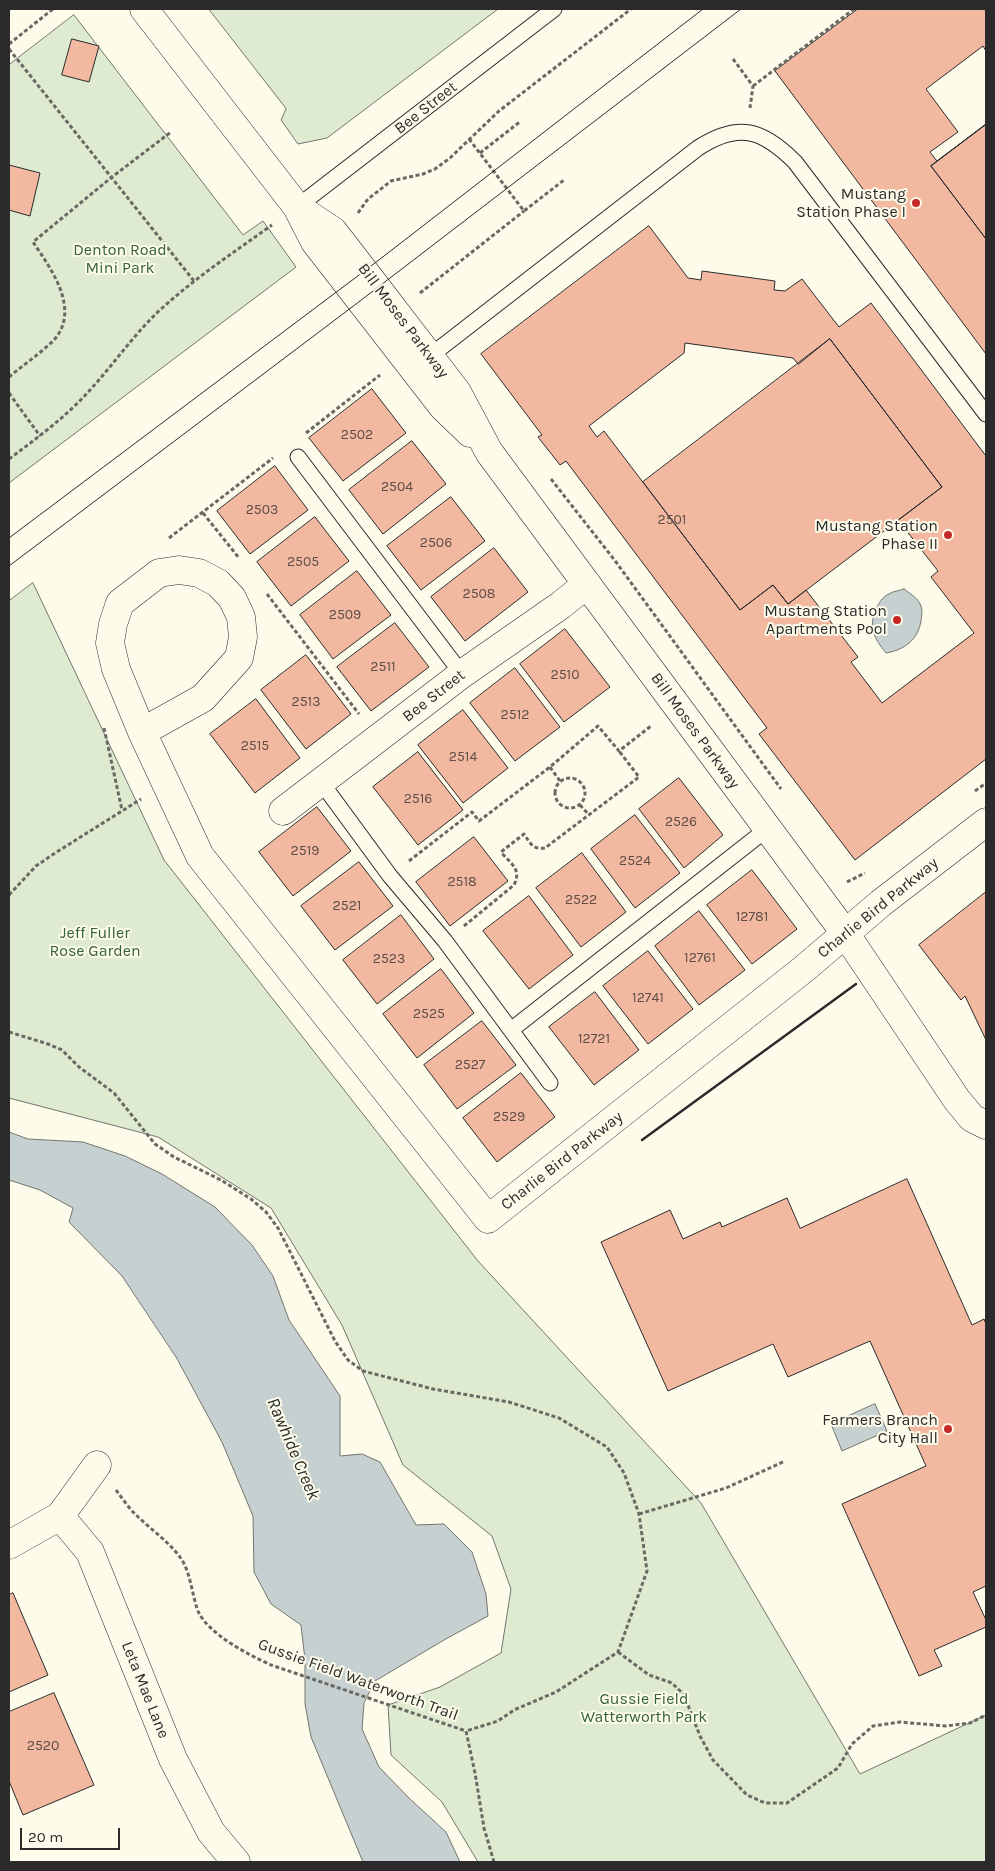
<!DOCTYPE html>
<html>
<head>
<meta charset="utf-8">
<style>
	body { margin:0 }
	#map { position:relative; width:995px; height:1871px; overflow:hidden; background:#fdfbea; font-family:Karla,sans-serif }
	canvas { display:block }
	.frame { position:absolute; inset:0; border:10px solid #2b2b2b; pointer-events:none }
	.scale { position:absolute; left:20px; top:1828px; width:100px; height:22px; box-sizing:border-box; border:2px solid #2b2b2b; border-top:0; padding-left:6px; font-size:15px; line-height:18px; white-space:nowrap; color:#2b2b2b; -webkit-text-stroke:4px #fdfbea; paint-order:stroke }
</style>
</head>
<body>
<div id="map">
<canvas width="995" height="1871"></canvas>
<div class="frame"></div>
<div class="scale">20 m</div>
</div>
<script>
const g = document.querySelector('canvas').getContext('2d');
g.lineJoin = 'round';
function fillPath(path, color) { g.fillStyle = color; g.fill(path, 'evenodd'); }
function trace(path, color, width, dash) { g.strokeStyle = color; g.lineWidth = width; g.lineCap = dash ? 'butt' : 'round'; g.setLineDash(dash || []); g.stroke(path); }
function drawText(font, color, halo, rows, align = 'center') {
  g.font = font + ' Karla,sans-serif'; g.lineWidth = 4; g.setLineDash([]); g.textBaseline = 'middle'; g.strokeStyle = halo; g.fillStyle = color; for (const [text, x, y, turn = 0] of rows) {
    g.save(); g.translate(x, y); g.rotate((+turn || 0) * Math.PI / 180); g.textAlign = isNaN(turn) ? turn : align; if (halo) g.strokeText(text, 0, 0); g.fillText(text, 0, 0); g.restore();
  }
}
const green = new Path2D(`
	M209,9H498L327,138L298,144L281,120L286,109Z
	M74,15L243,235L263,221L296,267L9,483V65Z
	M33,583L164,860L478,1261L701,1503L860,1774L986,1715V1862H478L442,1802L391,1755L388,1705L440,1687L501,1653L511,1589L492,1536L403,1465L342,1325L271,1208L158,1137L9,1098V601Z`);
const water = new Path2D(`
	M904,589C909,593 916,597 919,602C923,608 922,615 921,621C918,640 904,650 886,653C874,638 868,628 876,609C879,603 882,597 889,594C893,591 899,591 904,589Z
	M9,1132L28,1139L83,1142L125,1156L162,1174L215,1207L252,1245L273,1276L289,1320L340,1396V1456L362,1454L380,1462L416,1525L444,1524L472,1552L486,1594L488,1616L444,1640L375,1681L364,1703L362,1729L379,1767L409,1798L446,1832L460,1862H363L311,1737L305,1704V1660L301,1625L271,1604L254,1572L253,1516L222,1442L176,1357L122,1276L69,1222L73,1208L40,1190L9,1180Z
	M875,1404L887,1431L842,1451L831,1424Z`);
const building = new Path2D(`
	M858,9H986V51L983,46L926,89L958,132L930,152L937,161L986,124L931,166L986,239V354L775,71Z
	M72,39L99,46L89,82L62,75Z
	M986,125V239L931,166Z
	M9,165L40,173L30,216L9,210Z
	M649,226L688,278L701,280L702,271L775,281L774,290L785,291L802,279L839,327L871,303L986,456V759L855,860L759,734L767,728L566,461L560,465L538,437L542,435L481,354ZM830,339L942,487L898,520L938,571L931,577L974,633L882,703L851,662L858,657L806,590L788,604L773,585L740,610L604,431L597,437L589,426L684,353L685,343L793,358L798,364Z
	M830,339L942,487L788,604L773,585L740,610L643,482Z
	M372,389L406,433L343,481L309,438Z
	M412,441L446,484L383,534L349,490Z
	M275,466L308,510L250,554L217,511Z
	M451,497L485,541L421,590L387,546Z
	M315,517L349,561L291,606L257,562Z
	M494,548L528,592L465,641L431,597Z
	M357,571L391,615L333,659L300,615Z
	M395,623L429,667L371,711L337,667Z
	M565,629L610,687L564,722L520,664Z
	M306,655L351,714L306,749L261,690Z
	M515,668L560,727L515,761L470,703Z
	M256,699L300,758L255,793L210,734Z
	M463,710L508,768L463,803L418,745Z
	M418,752L463,810L418,845L373,787Z
	M679,778L723,835L684,868L639,809Z
	M317,807L351,851L293,896L259,852Z
	M635,815L680,873L635,908L591,849Z
	M474,837L508,881L450,926L416,882Z
	M582,853L626,912L581,947L536,888Z
	M359,862L393,906L335,950L301,906Z
	M752,870L797,929L752,964L707,905Z
	M986,892V1040L965,996L961,1000L919,945Z
	M529,896L573,955L529,989L483,931Z
	M699,911L745,970L699,1005L655,946Z
	M401,915L434,959L377,1004L343,960Z
	M648,951L693,1009L648,1044L603,986Z
	M441,969L474,1013L417,1058L383,1014Z
	M595,992L639,1050L594,1085L549,1027Z
	M482,1021L516,1065L457,1109L424,1065Z
	M521,1073L555,1117L497,1162L463,1118Z
	M907,1179L972,1325L984,1319L986,1324V1586L973,1592L986,1620V1627L934,1650L942,1666L919,1676L842,1504L926,1466L870,1341L788,1377L773,1344L668,1391L601,1242L670,1210L683,1239L720,1222L722,1227L787,1198L800,1228Z
	M13,1593L48,1675L9,1692V1595Z
	M54,1693L94,1785L23,1815L9,1781V1712Z`);
const path = new Path2D(`
	M9,44L53,9
	M9,49L194,281
	M733,59L753,86L750,108
	M753,86L854,9
	M469,139L524,211L564,180
	M480,153L521,121
	M358,213L368,199L391,181L423,174L435,169L450,158L499,111L631,9
	M420,293L524,211
	M9,377C23,365 41,353 54,340C81,309 51,269 33,242L112,177L171,132
	M9,393L40,436
	M306,433L380,375
	M9,459C37,438 66,417 90,390C114,364 134,334 160,310C195,278 234,252 272,225
	M551,479L616,562L781,789
	M203,513L239,558
	M169,538L273,458
	M267,594L359,714
	M104,728L122,810
	M550,767L560,781
	M555 793a15 15 0 1 1 30 0a15 15 0 1 1-30 0Z
	M975,791L986,783
	M580,805L588,814
	M409,861L472,812L479,821L550,767L598,726L619,751L651,726
	M847,882L865,873
	M9,895L36,866L52,855L141,799
	M464,926L514,885C522,869 511,864 501,852L524,834C530,843 533,850 545,848L639,777L619,751
	M9,1032L48,1044L62,1050L79,1067L114,1093L155,1144L174,1157L221,1180L251,1199L266,1212L278,1228L335,1341L348,1360L363,1371L433,1389L509,1402L559,1418L607,1447L624,1473L639,1514L647,1571L618,1652L556,1692L514,1710L498,1721L466,1731
	M116,1490C122,1498 128,1507 135,1514C150,1529 170,1542 182,1560C191,1575 192,1595 198,1611C208,1634 249,1655 271,1665L466,1731L475,1773L484,1828L494,1862
	M639,1514L726,1488L785,1461
	M618,1652L649,1675L672,1683L684,1695L700,1736L713,1760L747,1795L765,1803H787L838,1768L852,1744L873,1726L900,1722L946,1726L970,1723L986,1715`);
const lane = new Path2D(`
	M297,207L554,9
	M430,356L698,148C738,122 762,129 795,162L986,414
	M298,457L462,674
	M321,782L390,876L445,941L550,1083
	M511,1030L767,829`);
const street = new Path2D(`
	M144,9L297,207L315,242L443,407L470,433
	M297,207L333,231L364,271L457,392L489,452L845,933L957,1100L972,1118L986,1125
	M179,570L199,573L218,583L232,598L241,617L243,637L239,658L203,698L142,732L116,669L110,643L113,624L120,603L159,573Z
	M142,732L200,856L488,1219L805,968L881,903L986,822
	M283,811L462,674L561,605L587,584
	M97,1465L60,1516L90,1552L173,1759L211,1832L236,1862
	M9,1545L60,1516`);
const tram = new Path2D(`
	M9,538L375,263L703,9
	M9,566L360,301L741,9`);
const wall = new Path2D(`
	M642,1140L856,984`);
const markers = [
	[916,203,5,"#c62828"],
	[948,535,5,"#c62828"],
	[897,620,5,"#c62828"],
	[948,1429,5,"#c62828"]
];
const numberNames = [
	["2502",357,435],
	["2504",397,487],
	["2503",262,510],
	["2501",672,520],
	["2506",436,543],
	["2505",303,562],
	["2508",479,594],
	["2509",345,615],
	["2511",383,667],
	["2510",565,675],
	["2513",306,702],
	["2512",515,715],
	["2515",255,746],
	["2514",463,757],
	["2516",418,799],
	["2526",681,822],
	["2519",305,851],
	["2524",635,861],
	["2518",462,882],
	["2522",581,900],
	["2521",347,906],
	["12781",752,917],
	["12761",700,958],
	["2523",389,959],
	["12741",648,998],
	["2525",429,1014],
	["12721",594,1039],
	["2527",470,1065],
	["2529",509,1117],
	["2520",43,1746]
];
const streetNames = [
	["Bee Street",426,108,-38],
	["Bill Moses Parkway",403,321,53],
	["Bee Street",434,696,-38],
	["Bill Moses Parkway",695,731,54],
	["Charlie Bird Parkway",878,908,-39],
	["Charlie Bird Parkway",562,1161,-38],
	["Gussie Field Waterworth Trail",358,1680,20],
	["Leta Mae Lane",145,1690,68]
];
const poiNames = [
	["Mustang",906,194],
	["Station Phase I",906,212],
	["Mustang Station",938,526],
	["Phase II",938,544],
	["Mustang Station",887,611],
	["Apartments Pool",887,629],
	["Farmers Branch",938,1420],
	["City Hall",938,1438]
];
const parkNames = [
	["Denton Road",120,250],
	["Mini Park",120,268],
	["Jeff Fuller",95,933],
	["Rose Garden",95,951],
	["Gussie Field",644,1699],
	["Watterworth Park",644,1717]
];
const waterNames = [
	["Rawhide Creek",293,1449,67]
];
fillPath(green, '#deebd1');
trace(green, '#74746e', 1);
fillPath(water, '#c7d0d0');
trace(water, '#74746e', 1);
fillPath(building, '#f2b8a0');
trace(building, '#2b2b2b', 1);
trace(lane, '#2b2b2b', 17);
trace(street, '#2b2b2b', 29);
trace(path, '#6a6964', 3, [4, 2.5]);
trace(lane, '#fdfbea', 15);
trace(street, '#fdfbea', 28);
trace(tram, '#2b2b2b', 1);
trace(wall, '#2b2b2b', 2.5);
for (const [x, y, r, color] of markers) { const dot = new Path2D(); dot.arc(x, y, r, 0, 2 * Math.PI); g.fillStyle = color; g.fill(dot); trace(dot, '#fdfbea', 2); }
drawText('14px', '#5d4e48', null, numberNames);
drawText('16px', '#2b2b2b', '#fdfbea', streetNames);
drawText('16px', '#2b2b2b', '#fdfbea', poiNames, 'right');
drawText('16px', '#34623c', '#fdfbea', parkNames);
drawText('italic 18px', '#2b2b2b', '#fdfbea', waterNames);
</script>
</body>
</html>
